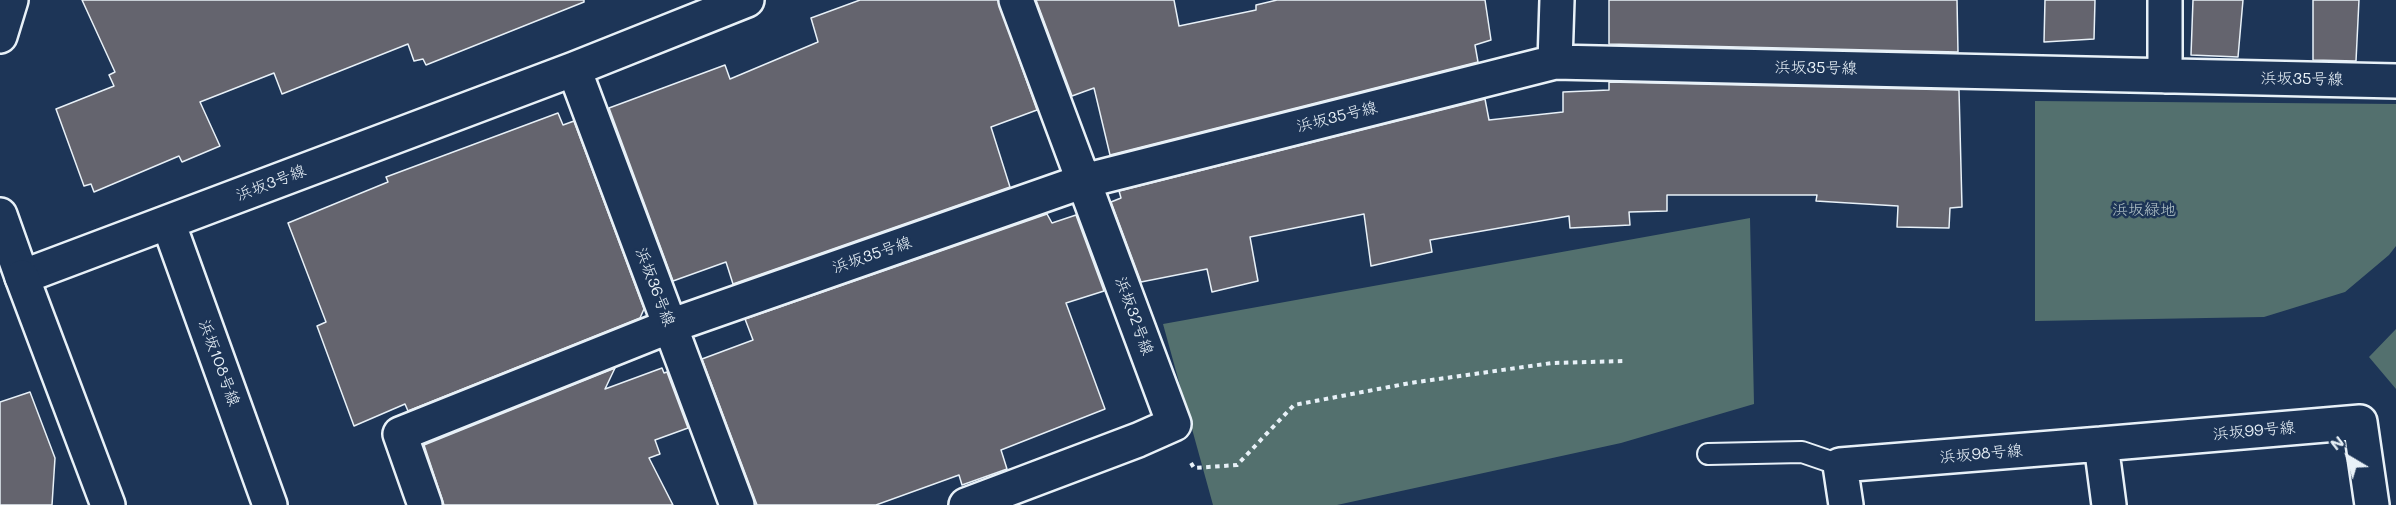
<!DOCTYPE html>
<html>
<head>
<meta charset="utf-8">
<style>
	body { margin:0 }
	#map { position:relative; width:2396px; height:505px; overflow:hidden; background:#1d3557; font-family:Mali,sans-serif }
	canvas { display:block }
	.north { position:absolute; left:2318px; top:427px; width:60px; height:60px; -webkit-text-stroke:4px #1d3557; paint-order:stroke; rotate:322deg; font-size:16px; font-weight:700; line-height:24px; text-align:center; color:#e8f1f8 }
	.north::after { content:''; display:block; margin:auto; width:21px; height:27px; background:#e8f1f8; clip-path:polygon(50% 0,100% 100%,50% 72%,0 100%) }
</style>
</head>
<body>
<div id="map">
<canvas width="2396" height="505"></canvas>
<div class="north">N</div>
</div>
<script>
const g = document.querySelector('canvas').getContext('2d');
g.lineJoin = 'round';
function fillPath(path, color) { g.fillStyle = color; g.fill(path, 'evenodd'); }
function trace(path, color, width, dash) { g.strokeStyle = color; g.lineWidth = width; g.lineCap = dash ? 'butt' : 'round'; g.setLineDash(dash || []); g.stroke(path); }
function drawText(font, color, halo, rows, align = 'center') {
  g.font = font + ' Mali,"Klee One",sans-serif'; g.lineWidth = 5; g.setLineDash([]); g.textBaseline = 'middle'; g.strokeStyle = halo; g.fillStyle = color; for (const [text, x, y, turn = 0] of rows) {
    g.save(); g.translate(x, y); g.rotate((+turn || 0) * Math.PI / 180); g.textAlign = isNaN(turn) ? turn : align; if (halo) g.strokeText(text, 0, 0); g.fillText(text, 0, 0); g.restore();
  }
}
const green = new Path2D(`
	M2035,101L2396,104V246L2389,255L2345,292L2264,317L2035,321Z
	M1750,218L1754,404L1621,443L1337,505H1213L1163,324Z
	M2396,329V389L2369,357Z`);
const building = new Path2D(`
	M82,0H584V2L426,65L423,59L414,61L408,44L282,94L274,73L200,102L220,146L182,162L179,156L94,192L91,184L84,186L56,109L114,86L109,75L115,72Z
	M860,0H998L1037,110L991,127L1010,187L733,284L726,262L673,281L609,108L725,65L730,79L818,42L811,18Z
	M1036,0H1174L1179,26L1256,10V5L1277,0H1485L1491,40L1475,45L1478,62L1110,155L1094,88L1072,96Z
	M1609,0H1957L1958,52L1609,44Z
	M2045,0H2095L2094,39L2044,42Z
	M2193,0H2243L2238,57L2191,55Z
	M2313,0H2359L2356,61L2313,60Z
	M1609,82L1959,90L1962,207L1950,208L1949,228L1897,227L1898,206L1816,201L1817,195H1667V211L1629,212L1630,225L1570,228L1569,216L1430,240L1432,252L1371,266L1364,214L1250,237L1258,281L1212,292L1207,269L1141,282L1111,202L1121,198L1119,191L1485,99L1489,120L1563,112V92L1609,90Z
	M558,113L563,125L574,121L644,309L640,318L408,411L405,404L354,426L317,326L326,322L288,223L388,182L386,177Z
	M1047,214L1052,223L1076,215L1104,291L1066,303L1105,409L1001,450L1007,469L962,485L959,475L876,505H757L702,359L753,340L745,319Z
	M615,368L605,389L662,368L664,373L667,372L688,428L655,440L660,454L649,458L673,505H444L424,445Z
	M30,392L55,458L52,505H0V402Z`);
const path = new Path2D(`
	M1191,463L1194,468L1237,465L1294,405L1410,383L1552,363L1626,361`);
const service = new Path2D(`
	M1708,454L1802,452L1840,465`);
const minor = new Path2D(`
	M2165,0V76
	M0,36L11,0
	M1555,62L1557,0
	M574,69L737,505
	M0,215L22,277L574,69L747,0
	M168,222L270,505
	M2101,444L2360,422L2372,505
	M425,505L400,434L670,326L1084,181L1555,62L2396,81
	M966,505L1138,440L1174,424L1016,0
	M1846,505L1840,465L2101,444L2109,505`);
const tertiary = new Path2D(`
	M22,277L108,505`);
const streetNames = [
	["浜坂35号線",1816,68,1],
	["浜坂35号線",2302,79,1],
	["浜坂35号線",1337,117,-14],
	["浜坂3号線",271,183,-21],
	["浜坂35号線",872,255,-19],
	["浜坂36号線",655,287,69],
	["浜坂32号線",1134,316,70],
	["浜坂108号線",219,363,70],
	["浜坂99号線",2254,431,-5],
	["浜坂98号線",1981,454,-5]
];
const parkNames = [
	["浜坂緑地",2144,210]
];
fillPath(green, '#53706e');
fillPath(building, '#64646e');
trace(building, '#e8f1f8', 1.5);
trace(service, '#e8f1f8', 24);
trace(minor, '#e8f1f8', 38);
trace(tertiary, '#e8f1f8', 38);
trace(path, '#e8f1f8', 4, [4.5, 4.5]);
trace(service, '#1d3557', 20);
trace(minor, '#1d3557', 33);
trace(tertiary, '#1d3557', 33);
drawText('16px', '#e8f1f8', '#1d3557', streetNames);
drawText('16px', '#b4c4c8', '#1d3557', parkNames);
</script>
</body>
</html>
